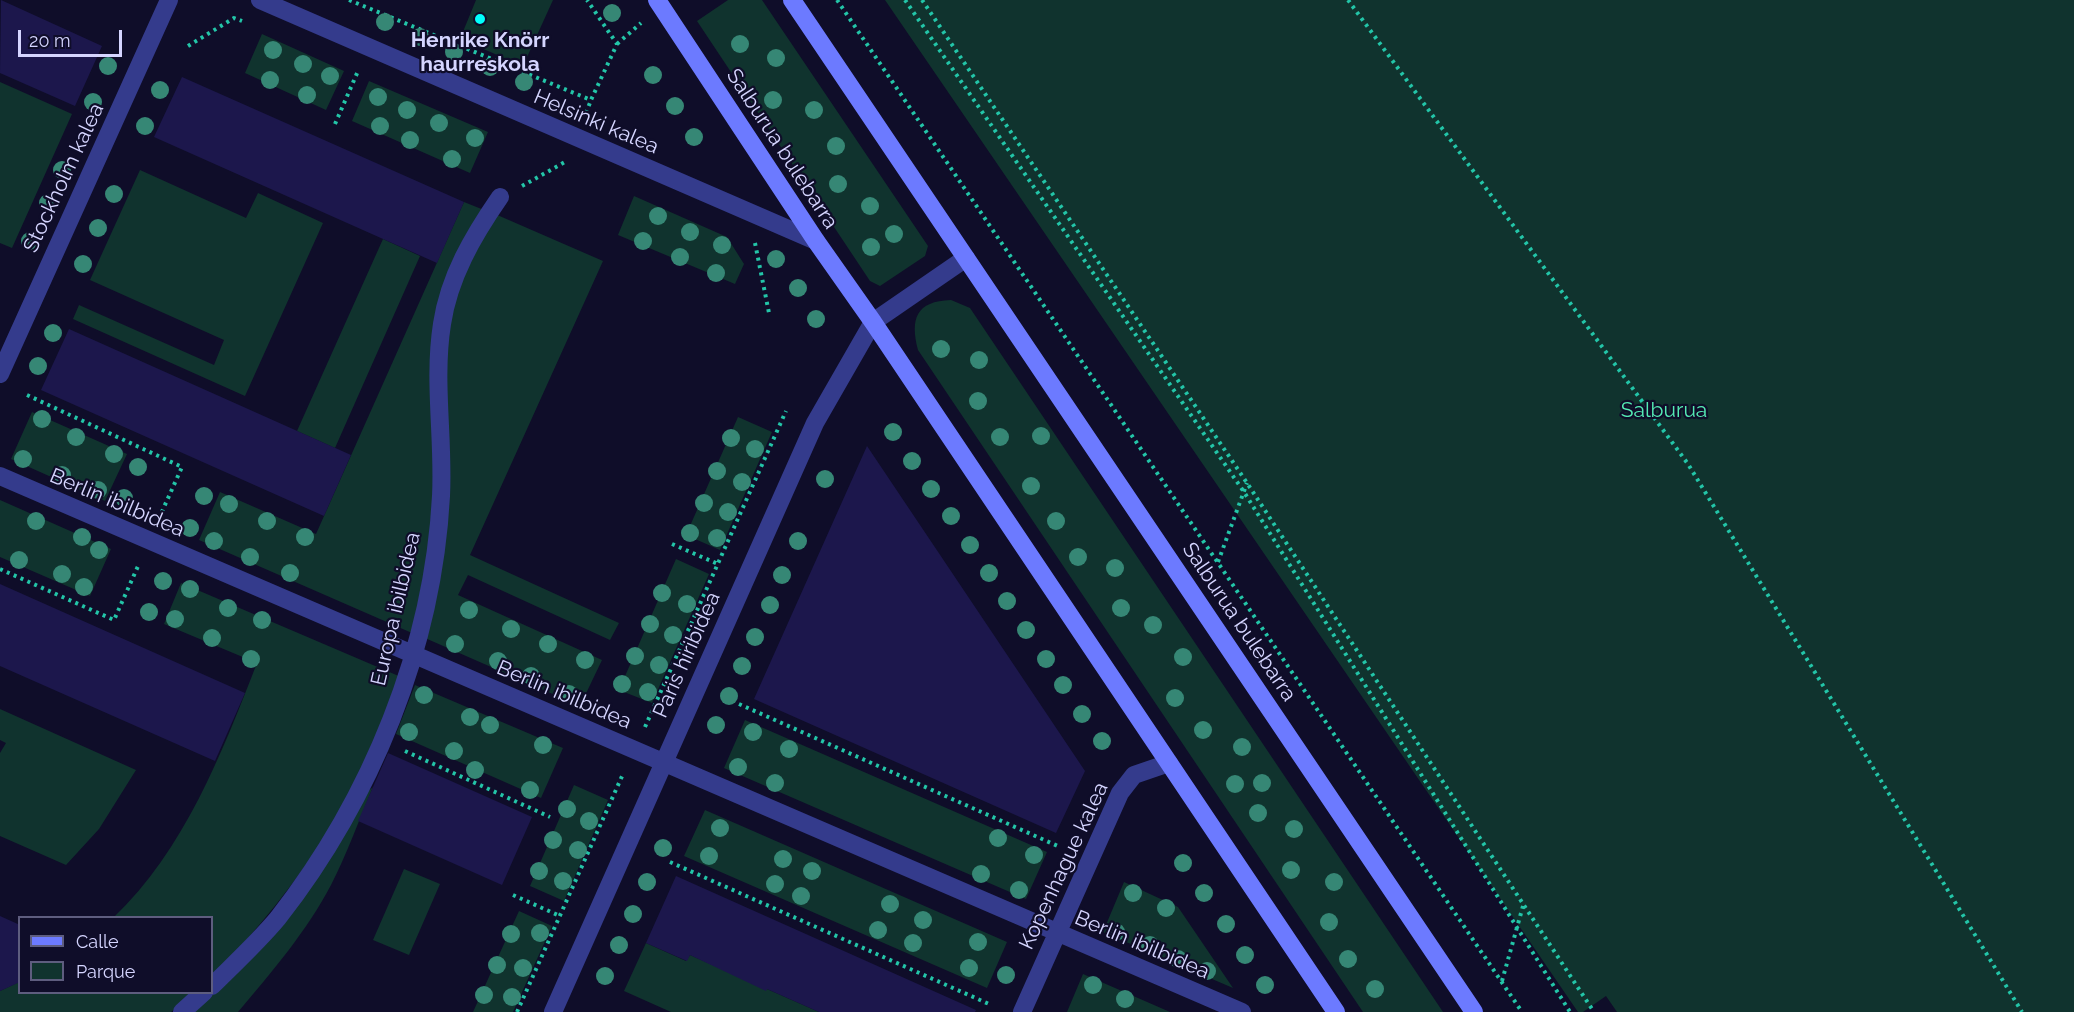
<!DOCTYPE html>
<html>
<head>
<meta charset="utf-8">
<style>
	body { margin:0 }
	#map { position:relative; width:2074px; height:1012px; overflow:hidden; background:#0f0d29; font-family:Raleway,sans-serif }
	canvas { display:block }
	.legend { position:absolute; left:18px; top:916px; width:195px; height:78px; box-sizing:border-box; background:#0f0d29; border:2px solid #5e5d7f; margin:0; padding:8px 10px; list-style:none; font-size:18px; color:#d5d5ff }
	.legend li { display:flex; align-items:center; gap:12px; height:30px }
	.legend b { width:30px; border:2px solid #5e5d7f }
	.scale { position:absolute; left:18px; top:30px; width:104px; height:27px; box-sizing:border-box; border:3px solid #d5d5ff; border-top:0; padding-left:8px; font-size:18px; line-height:21px; white-space:nowrap; color:#d5d5ff; -webkit-text-stroke:4px #0f0d29; paint-order:stroke }
</style>
</head>
<body>
<div id="map">
<canvas width="2074" height="1012"></canvas>
<ul class="legend">
<li><b style="height:8px;background:#6c7aff"></b>Calle</li>
<li><b style="height:16px;background:#10332e"></b>Parque</li>
</ul>
<div class="scale">20 m</div>
</div>
<script>
const g = document.querySelector('canvas').getContext('2d');
g.lineJoin = 'round';
function fillPath(path, color) { g.fillStyle = color; g.fill(path, 'evenodd'); }
function trace(path, color, width, dash) { g.strokeStyle = color; g.lineWidth = width; g.lineCap = dash ? 'butt' : 'round'; g.setLineDash(dash || []); g.stroke(path); }
function drawText(font, color, halo, rows, align = 'center') {
  g.font = font + ' Raleway,sans-serif'; g.lineWidth = 4.5; g.setLineDash([]); g.textBaseline = 'middle'; g.strokeStyle = halo; g.fillStyle = color; for (const [text, x, y, turn = 0] of rows) {
    g.save(); g.translate(x, y); g.rotate((+turn || 0) * Math.PI / 180); g.textAlign = isNaN(turn) ? turn : align; if (halo) g.strokeText(text, 0, 0); g.fillText(text, 0, 0); g.restore();
  }
}
const green = new Path2D(`
	M476,0H553L523,66L460,39Z
	M728,0H762L928,246L925,256L880,286L870,281L697,21Z
	M885,0H2074V1012H1617L1606,996L1583,1012H1578Z
	M262,34L344,71L326,110L245,73Z
	M369,81L488,132L470,173L352,121Z
	M0,82L72,114L12,248L0,243Z
	M140,170L246,218L258,193L323,223L245,396L73,319L79,305L214,365L224,340L90,280Z
	M634,196L727,237L744,264L735,284L618,235Z
	M464,202L484,210L451,270L428,554L412,633L199,540L220,492L316,534Z
	M495,214L603,261L470,555L619,623L610,640L468,575L458,595L602,660L580,706L425,638L445,350L452,305L466,269Z
	M383,239L420,256L335,448L297,431Z
	M951,300L970,308L1443,1012H1363L918,350C910,319 916,301 951,300Z
	M32,412L127,454L105,501L11,459Z
	M738,417L772,432L720,550L686,535Z
	M0,500L111,549L90,596L0,557Z
	M676,559L709,574L652,703L619,690Z
	M181,583L401,677C380,727 360,780 331,827C297,882 256,931 212,978V918H113C184,851 222,753 257,663L164,624Z
	M415,685L563,748L541,798L396,734Z
	M0,709L136,770L99,829L66,865L0,836V753L6,743L0,740Z
	M745,720L1047,852L1026,899L724,768Z
	M574,785L608,800L564,901L530,886Z
	M373,787C359,820 347,854 331,885C307,931 271,973 238,1012H193L253,955L365,794Z
	M705,810L1007,942L987,988L684,856Z
	M404,869L440,884L409,955L373,940Z
	M1124,882L1178,907L1233,988L1103,932Z
	M519,911L552,926L513,1012H473Z
	M646,943L686,961L690,955L819,1012H671L624,991Z
	M1083,974L1170,1012H1067Z
	M19,982L20,992L194,993L171,1012H0V991Z`);
const building = new Path2D(`
	M1,0L102,46L75,106L0,73Z
	M182,77L464,202L437,263L154,137Z
	M69,329L351,455L324,516L41,390Z
	M867,446L1085,771L1056,833L754,699Z
	M0,584L245,693L215,761L0,666Z
	M388,753L532,817L502,885L358,821Z
	M676,876L976,1010L975,1012H819L767,989L766,991L690,955L687,961L646,943Z
	M0,916L20,925V982L0,991Z`);
const path = new Path2D(`
	M349,0L591,100L617,44L587,0
	M837,0L1522,1012
	M905,0L1244,492L1570,1012
	M922,0L1247,483L1594,1012
	M1348,0L1688,464L2022,1012
	M617,44L641,23
	M188,46L234,18L242,21
	M586,113L591,100
	M335,124L358,71
	M522,186L565,162
	M755,243L769,313
	M27,395L182,467L160,516
	M672,544L718,564
	M1218,562L1247,483
	M0,569L114,620L139,564
	M739,704L1060,847
	M645,727L786,411
	M405,751L550,817
	M670,862L989,1004
	M513,895L560,916
	M1502,981L1523,906
	M517,1012L623,774`);
const street = new Path2D(`
	M260,0L816,241
	M0,374L169,0
	M0,476L1242,1012
	M212,986C234,964 258,942 278,918C371,799 433,648 441,496C444,439 433,381 442,324C449,277 473,236 500,197
	M182,1012L204,992
	M553,1012L815,423L873,322L966,258
	M1022,1012L1120,793L1134,775L1169,763`);
const secondary = new Path2D(`
	M657,0L816,241L873,322L1336,1012
	M792,0L1474,1012`);
const trees = [
	[612,13],
	[385,22],
	[420,37],
	[740,44],
	[273,50],
	[454,52],
	[776,58],
	[303,64],
	[108,66],
	[490,67],
	[653,75],
	[330,76],
	[270,80],
	[524,82],
	[160,90],
	[307,95],
	[378,97],
	[773,100],
	[93,102],
	[675,106],
	[407,110],
	[814,110],
	[439,123],
	[145,126],
	[380,126],
	[694,137],
	[475,138],
	[410,140],
	[836,146],
	[452,159],
	[62,170],
	[838,184],
	[114,194],
	[48,203],
	[870,206],
	[658,216],
	[98,228],
	[690,232],
	[894,234],
	[30,241],
	[643,241],
	[722,245],
	[871,247],
	[680,257],
	[776,259],
	[83,264],
	[716,273],
	[798,288],
	[816,319],
	[53,333],
	[941,349],
	[979,360],
	[38,366],
	[978,401],
	[42,419],
	[893,432],
	[1041,436],
	[76,437],
	[1000,437],
	[731,438],
	[755,449],
	[114,454],
	[23,459],
	[912,461],
	[138,467],
	[717,471],
	[62,475],
	[825,479],
	[742,482],
	[1031,486],
	[931,489],
	[98,490],
	[204,496],
	[124,498],
	[704,503],
	[229,504],
	[728,512],
	[951,516],
	[36,521],
	[267,521],
	[1056,521],
	[190,528],
	[690,533],
	[82,537],
	[305,537],
	[717,538],
	[214,541],
	[798,541],
	[970,545],
	[99,550],
	[250,557],
	[1078,557],
	[19,560],
	[1115,568],
	[290,573],
	[989,573],
	[62,574],
	[782,575],
	[163,581],
	[84,587],
	[190,589],
	[662,593],
	[1007,601],
	[687,604],
	[770,605],
	[228,608],
	[1121,608],
	[469,610],
	[149,612],
	[175,619],
	[262,620],
	[650,624],
	[1153,625],
	[511,629],
	[1026,630],
	[673,635],
	[755,637],
	[212,638],
	[455,644],
	[548,644],
	[635,656],
	[1183,657],
	[251,659],
	[1046,659],
	[585,660],
	[498,661],
	[659,665],
	[742,666],
	[531,676],
	[622,684],
	[1063,685],
	[648,692],
	[569,694],
	[424,695],
	[729,696],
	[1175,698],
	[1082,714],
	[470,717],
	[490,725],
	[716,725],
	[1203,730],
	[409,732],
	[753,732],
	[1102,741],
	[543,745],
	[1242,747],
	[789,749],
	[454,751],
	[738,767],
	[475,770],
	[775,783],
	[1262,783],
	[1235,784],
	[530,790],
	[567,809],
	[1258,813],
	[589,821],
	[720,828],
	[1294,829],
	[998,838],
	[553,840],
	[663,848],
	[578,850],
	[1034,855],
	[709,856],
	[783,859],
	[1183,863],
	[1291,870],
	[539,871],
	[812,871],
	[981,874],
	[563,881],
	[647,882],
	[1334,882],
	[775,884],
	[1019,890],
	[1133,893],
	[1204,893],
	[801,896],
	[890,904],
	[1166,908],
	[633,914],
	[923,920],
	[1329,922],
	[1226,924],
	[878,930],
	[1116,932],
	[540,933],
	[511,934],
	[978,942],
	[913,943],
	[619,945],
	[1150,945],
	[1245,955],
	[1178,959],
	[1348,959],
	[497,965],
	[523,968],
	[969,968],
	[1207,971],
	[1006,975],
	[605,976],
	[1093,985],
	[1265,985],
	[1375,989],
	[484,995],
	[512,997],
	[1125,999]
];
const markers = [
	[480,19,6,"#01fffb"]
];
const poiNames = [
	["Henrike Knörr",480,41],
	["haurreskola",480,65]
];
const streetNames = [
	["Helsinki kalea",596,122,23],
	["Salburua bulebarra",782,149,57],
	["Stockholm kalea",64,178,-65],
	["Berlin ibilbidea",117,503,23],
	["Europa ibilbidea",396,609,-77],
	["Salburua bulebarra",1239,622,56],
	["Paris hiribidea",687,655,-66],
	["Berlin ibilbidea",564,695,23],
	["Kopenhague kalea",1064,866,-65],
	["Berlin ibilbidea",1142,945,23]
];
const parkNames = [
	["Salburua",1664,411]
];
fillPath(green, '#10332e');
fillPath(building, '#1c174c');
trace(path, '#23c5a8', 4, [3, 4.5]);
trace(street, '#343b8c', 18);
trace(secondary, '#6c7aff', 18);
g.fillStyle = '#368775';
for (const [x, y] of trees) { g.beginPath(); g.arc(x, y, 9, 0, 2 * Math.PI); g.fill(); }
for (const [x, y, r, color] of markers) { const dot = new Path2D(); dot.arc(x, y, r, 0, 2 * Math.PI); g.fillStyle = color; g.fill(dot); trace(dot, '#0f0d29', 2); }
drawText('bold 21px', '#d5d5ff', '#0f0d29', poiNames);
drawText('21px', '#d5d5ff', '#0f0d29', streetNames);
drawText('21px', '#55ebb4', '#0f0d29', parkNames);
</script>
</body>
</html>
